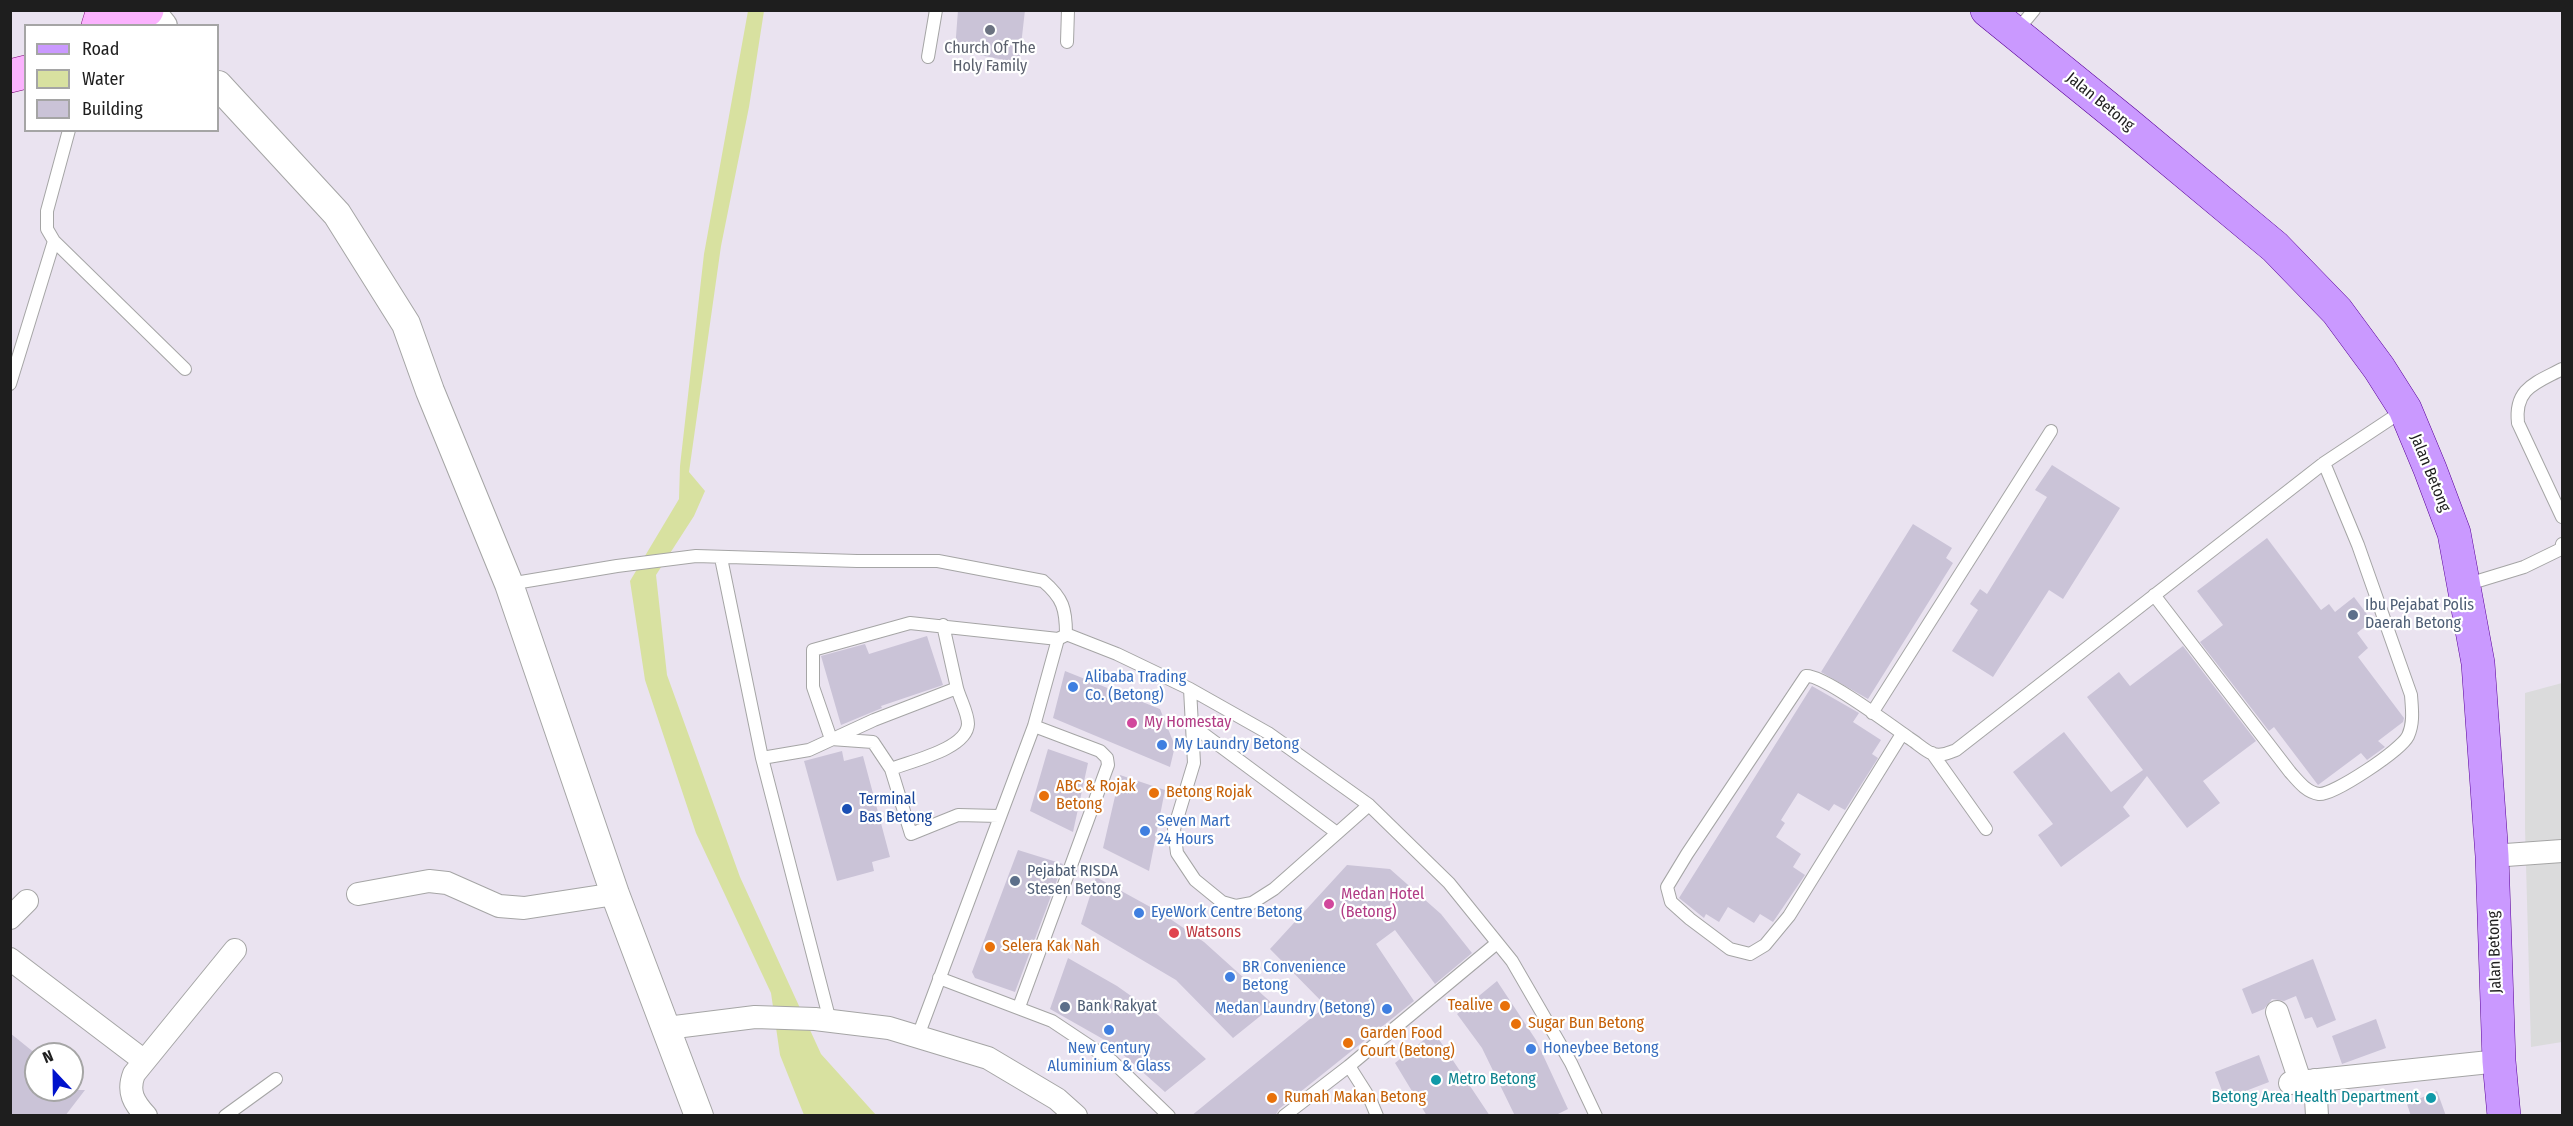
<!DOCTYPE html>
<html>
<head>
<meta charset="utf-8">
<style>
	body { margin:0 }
	#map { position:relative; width:2573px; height:1126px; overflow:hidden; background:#eae3f0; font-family:"Fira Sans Condensed",sans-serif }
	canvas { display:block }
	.frame { position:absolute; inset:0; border:12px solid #1e1e1e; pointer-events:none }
	.legend { position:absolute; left:24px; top:24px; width:195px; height:108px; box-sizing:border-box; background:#fff; border:2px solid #a5a5a5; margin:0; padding:8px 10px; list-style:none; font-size:18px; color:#1e1e1e }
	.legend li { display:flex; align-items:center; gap:12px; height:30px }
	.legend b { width:30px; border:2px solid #a5a5a5 }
	.north { position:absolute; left:24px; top:1042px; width:60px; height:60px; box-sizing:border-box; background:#fff; border:2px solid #a5a5a5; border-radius:50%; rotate:338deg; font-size:16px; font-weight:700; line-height:24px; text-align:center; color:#1e1e1e }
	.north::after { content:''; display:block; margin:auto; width:21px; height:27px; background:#0012cc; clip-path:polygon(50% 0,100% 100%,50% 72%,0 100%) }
</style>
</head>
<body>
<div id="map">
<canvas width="2573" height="1126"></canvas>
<div class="frame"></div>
<ul class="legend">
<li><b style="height:8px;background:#ca99ff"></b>Road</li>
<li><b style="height:16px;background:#d8e1a0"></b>Water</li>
<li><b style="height:16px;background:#cac3d7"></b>Building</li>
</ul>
<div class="north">N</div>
</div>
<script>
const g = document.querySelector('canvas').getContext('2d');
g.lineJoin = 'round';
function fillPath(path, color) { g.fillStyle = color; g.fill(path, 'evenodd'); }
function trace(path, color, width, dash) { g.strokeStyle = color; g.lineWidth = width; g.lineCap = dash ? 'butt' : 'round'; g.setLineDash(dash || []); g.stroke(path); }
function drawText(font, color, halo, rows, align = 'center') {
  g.font = font + ' "Fira Sans Condensed",sans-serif'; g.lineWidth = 4.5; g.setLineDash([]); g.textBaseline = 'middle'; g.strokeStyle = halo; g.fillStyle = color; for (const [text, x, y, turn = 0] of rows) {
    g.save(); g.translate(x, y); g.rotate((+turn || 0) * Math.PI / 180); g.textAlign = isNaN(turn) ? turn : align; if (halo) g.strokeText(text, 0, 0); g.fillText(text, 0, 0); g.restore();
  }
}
const residential = new Path2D(`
	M2562,683V1042L2531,1047L2525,828V693Z`);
const water = new Path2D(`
	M748,11H764L749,107L721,246L689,472L705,491L694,516L656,575L667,675L740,877L821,1054L876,1115H804L780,1055L771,993L696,833L645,680L630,581L679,499L680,466L704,254Z`);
const building = new Path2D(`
	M958,10H1025L1019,63L955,50Z
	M2052,465L2120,508L2063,599L2049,590L1993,677L1952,651L1978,610L1970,604L1980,589L1987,594L2047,497L2035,490Z
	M1913,524L1952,548L1946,558L1953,563L1868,699L1821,672Z
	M2267,538L2321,610L2329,604L2335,612L2354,597L2372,621L2357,633L2368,648L2358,657L2404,718L2403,722L2378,741L2385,747L2367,760L2361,753L2318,785L2274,727L2269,731L2200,642L2223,625L2197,591Z
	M927,636L943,685L881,706L882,708L841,725L821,656L865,644L869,654Z
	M2183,646L2256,741L2203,781L2220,803L2187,828L2147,776L2123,807L2130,816L2061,867L2038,835L2053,824L2013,772L2064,732L2111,792L2143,770L2087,697L2119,672L2130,686Z
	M1065,671L1160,709L1175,746L1170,767L1053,718Z
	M1812,686L1859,713L1853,722L1881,740L1872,754L1878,758L1845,810L1834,804L1829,811L1798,793L1781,820L1785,823L1776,837L1801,854L1793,867L1805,875L1773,922L1760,914L1754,923L1728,907L1719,922L1706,914L1704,918L1679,898Z
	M1048,749L1088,763L1073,832L1030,811Z
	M842,751L844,761L863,756L890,857L872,862L874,871L837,881L804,761Z
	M1120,775L1165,790L1149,871L1103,848Z
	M1018,850L1063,864L1015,992L975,978L972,972Z
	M1347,865L1390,869L1441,914L1472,953L1435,984L1395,930L1376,944L1414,1001L1279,1109L1275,1116H1191L1326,1006L1270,949Z
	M1096,877L1163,914L1204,942L1274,1005L1233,1038L1176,980L1081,924Z
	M1068,958L1117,986L1158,1015L1206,1059L1165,1092L1110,1043L1050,1009Z
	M2313,959L2336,1020L2317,1028L2312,1017L2305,1019L2296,996L2284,1001L2272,999L2264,1009L2252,1014L2242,989Z
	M1497,981L1536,1040L1568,1109L1554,1116H1515L1482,1048L1457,1014Z
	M2376,1019L2386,1048L2342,1064L2332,1036Z
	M1434,1032L1490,1116H1427L1395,1063Z
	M10,1033L36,1054V1090H85L65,1116H10Z
	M2259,1055L2269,1082L2225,1099L2215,1072Z
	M2437,1091L2446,1116H2411L2407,1104Z`);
const service = new Path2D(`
	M2015,33L2034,10
	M1067,42L1068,10
	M928,57L936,10
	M69,130L47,211V229L54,241L185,369
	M2562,369C2536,383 2514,388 2518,423L2562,517
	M10,384L54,241
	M721,558L762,758L830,1021
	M509,584L617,566L696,556L857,561H938L1043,581C1063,598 1066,609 1066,634L1117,654L1190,689L1268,733L1369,805L1449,883L1512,961L1571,1063L1596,1116
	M2465,585L2524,567L2561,549L2562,544
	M2154,595L2290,772C2298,781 2306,792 2319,794C2334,795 2401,750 2408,736C2414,723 2412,709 2411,695L2358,545L2324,463
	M1190,689L1194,763L1174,829L1177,853L1195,880L1222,902L1236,906L1252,903L1274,889L1369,805
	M1872,713L2051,431
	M1193,726L1337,833
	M1902,734L1789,916L1765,945L1750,954L1730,949L1690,919L1671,902L1667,887L1687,854L1806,676C1822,674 1892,726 1909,738C1917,743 1925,751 1933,754C1942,756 1948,753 1956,750L2324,463L2404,410
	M1932,753L1986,829
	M762,758L809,750L874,720L957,688L943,625
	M891,769C911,761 967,749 968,724C968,713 960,699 957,688
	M999,816L958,815L911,834L891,769L873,742L831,739L813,687V650L910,623L1058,639
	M939,978L1052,1021L1112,1061L1169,1116
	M1019,1007L1108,765L1107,758L1100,751L1034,726
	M918,1036L1034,726L1058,639L1064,636
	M1349,1066L1497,943
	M225,1116L276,1079
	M1284,1116L1349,1066L1370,1099L1377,1116`);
const minor = new Path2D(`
	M2492,856L2562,851
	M358,894L429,881L447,883L499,906L524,908L615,894
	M10,918L27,901
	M10,959L143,1060
	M2277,1012L2300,1081
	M667,1028L755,1017L815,1019L889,1028L988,1058L1057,1099L1076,1116
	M2315,1080L2317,1116
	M2290,1083L2499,1061
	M146,1116C134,1103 127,1092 134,1074L235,950`);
const tertiary = new Path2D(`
	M150,10L163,26
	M218,85L337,214L406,324L430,391L509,584L615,894L699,1116`);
const secondary = new Path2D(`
	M98,26L103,10
	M123,26L147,10
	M10,76L26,72`);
const primary = new Path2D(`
	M1987,10L2125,122L2275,247L2337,311L2379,368L2405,409L2430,469L2454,533L2478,663L2492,856L2499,1061L2504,1116`);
const markers = [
	[990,30,6,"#6b7280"],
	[2353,615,6,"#5c6f8a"],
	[1073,687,6,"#3f7fe0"],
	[1132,723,6,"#d1479c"],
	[1162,745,6,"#3f7fe0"],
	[1154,793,6,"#e8710a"],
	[1044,796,6,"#e8710a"],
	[847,809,6,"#1a4fb4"],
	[1145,831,6,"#3f7fe0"],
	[1015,881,6,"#5c6f8a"],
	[1329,904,6,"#d1479c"],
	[1139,913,6,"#3f7fe0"],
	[1174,933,6,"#e0444e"],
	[990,947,6,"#e8710a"],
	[1230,977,6,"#3f7fe0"],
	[1505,1006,6,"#e8710a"],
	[1065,1007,6,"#5c6f8a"],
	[1387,1009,6,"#3f7fe0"],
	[1516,1024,6,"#e8710a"],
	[1109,1030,6,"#3f7fe0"],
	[1348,1043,6,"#e8710a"],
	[1531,1049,6,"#3f7fe0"],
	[1436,1080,6,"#0f9aa8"],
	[1272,1098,6,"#e8710a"],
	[2431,1098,6,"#0f9aa8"]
];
const worshipNames = [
	["Church Of The",990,49],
	["Holy Family",990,67]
];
const streetNames = [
	["Jalan Betong",2100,102,39],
	["Jalan Betong",2430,473,68],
	["Jalan Betong",2495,952,-92]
];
const serviceNames = [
	["Ibu Pejabat Polis",2365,606],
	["Daerah Betong",2365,624],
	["Pejabat RISDA",1027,872],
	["Stesen Betong",1027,890],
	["Bank Rakyat",1077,1007]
];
const shopNames = [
	["Alibaba Trading",1085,678],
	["Co. (Betong)",1085,696],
	["My Laundry Betong",1174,745],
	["Seven Mart",1157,822],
	["24 Hours",1157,840],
	["EyeWork Centre Betong",1151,913],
	["BR Convenience",1242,968],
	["Betong",1242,986],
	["Medan Laundry (Betong)",1375,1009,"right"],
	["New Century",1109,1049,"center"],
	["Aluminium & Glass",1109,1067,"center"],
	["Honeybee Betong",1543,1049]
];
const hotelNames = [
	["My Homestay",1144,723],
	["Medan Hotel",1341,895],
	["(Betong)",1341,913]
];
const foodNames = [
	["ABC & Rojak",1056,787],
	["Betong",1056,805],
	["Betong Rojak",1166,793],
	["Selera Kak Nah",1002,947],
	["Tealive",1493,1006,"right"],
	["Sugar Bun Betong",1528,1024],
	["Garden Food",1360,1034],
	["Court (Betong)",1360,1052],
	["Rumah Makan Betong",1284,1098]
];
const transitNames = [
	["Terminal",859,800],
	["Bas Betong",859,818]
];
const healthNames = [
	["Watsons",1186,933]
];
const cultureNames = [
	["Metro Betong",1448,1080],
	["Betong Area Health Department",2419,1098,"right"]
];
fillPath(residential, '#dbdbdc');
fillPath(water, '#d8e1a0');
fillPath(building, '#cac3d7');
trace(service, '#a5a5a5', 14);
trace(minor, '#a5a5a5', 24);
trace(tertiary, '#a5a5a5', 30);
trace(secondary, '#7a0077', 34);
trace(primary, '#580098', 34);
trace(service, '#fff', 12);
trace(minor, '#fff', 22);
trace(tertiary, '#fff', 28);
trace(secondary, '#fbb2fe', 33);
trace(primary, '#ca99ff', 33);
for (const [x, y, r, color] of markers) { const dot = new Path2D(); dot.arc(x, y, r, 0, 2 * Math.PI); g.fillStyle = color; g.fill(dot); trace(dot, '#fff', 2); }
drawText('16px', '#5b616d', '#fff', worshipNames);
drawText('16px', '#1e1e1e', '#fff', streetNames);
drawText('16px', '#4e5e75', '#fff', serviceNames, 'left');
drawText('16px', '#366cbe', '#fff', shopNames, 'left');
drawText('16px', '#b23c85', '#fff', hotelNames, 'left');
drawText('16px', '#c56008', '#fff', foodNames, 'left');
drawText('16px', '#164399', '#fff', transitNames, 'left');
drawText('16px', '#be3a42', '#fff', healthNames, 'left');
drawText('16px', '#0d838f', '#fff', cultureNames, 'left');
</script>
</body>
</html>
